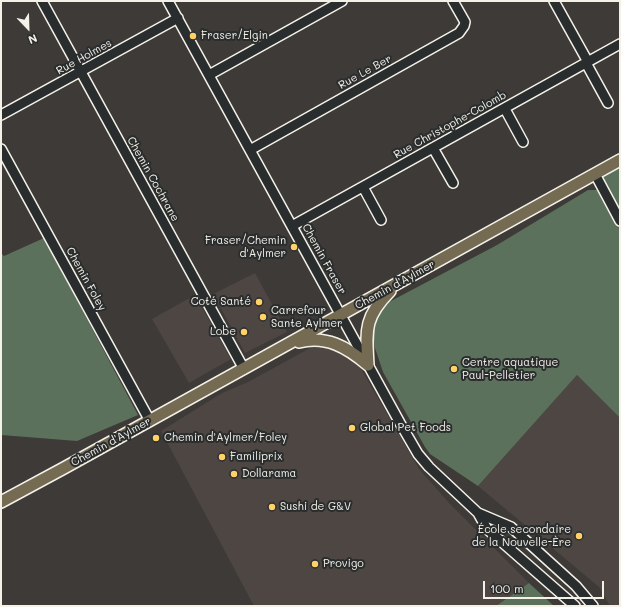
<!DOCTYPE html>
<html>
<head>
<meta charset="utf-8">
<style>
	body { margin:0 }
	#map { position:relative; width:621px; height:607px; overflow:hidden; background:#3d3a38; font-family:Mali,sans-serif }
	canvas { display:block }
	.frame { position:absolute; inset:0; border:2px solid #f4f1e8; pointer-events:none }
	.north { position:absolute; left:8px; top:8px; width:40px; height:40px; -webkit-text-stroke:3px #2a2d2e; paint-order:stroke; rotate:157deg; font-size:11px; font-weight:700; line-height:16px; text-align:center; color:#f4f1e8 }
	.north::after { content:''; display:block; margin:auto; width:14px; height:18px; background:#f4f1e8; clip-path:polygon(50% 0,100% 100%,50% 72%,0 100%) }
	.scale { position:absolute; left:483px; top:581px; width:121px; height:18px; box-sizing:border-box; border:2px solid #f4f1e8; border-top:0; padding-left:5px; font-size:12px; line-height:14px; white-space:nowrap; color:#f4f1e8; -webkit-text-stroke:3px #2a2d2e; paint-order:stroke }
</style>
</head>
<body>
<div id="map">
<canvas width="621" height="607"></canvas>
<div class="frame"></div>
<div class="north">N</div>
<div class="scale">100 m</div>
</div>
<script>
const g = document.querySelector('canvas').getContext('2d');
g.lineJoin = 'round';
function fillPath(path, color) { g.fillStyle = color; g.fill(path, 'evenodd'); }
function trace(path, color, width, dash) { g.strokeStyle = color; g.lineWidth = width; g.lineCap = dash ? 'butt' : 'round'; g.setLineDash(dash || []); g.stroke(path); }
function drawText(font, color, halo, rows, align = 'center') {
  g.font = font + ' Mali,sans-serif'; g.lineWidth = 4; g.setLineDash([]); g.textBaseline = 'middle'; g.strokeStyle = halo; g.fillStyle = color; for (const [text, x, y, turn = 0] of rows) {
    g.save(); g.translate(x, y); g.rotate((+turn || 0) * Math.PI / 180); g.textAlign = isNaN(turn) ? turn : align; if (halo) g.strokeText(text, 0, 0); g.fillText(text, 0, 0); g.restore();
  }
}
const built = new Path2D(`
	M255,273L287,332L245,353L213,294Z
	M195,295L231,359L189,383L152,319Z
	M318,345H325L352,357L360,367L419,469L450,504L529,583L496,606H254L161,431L222,393L248,382L310,348Z
	M577,375L620,418V606H610L599,587L478,486Z`);
const green = new Path2D(`
	M620,160V221L595,174Z
	M588,190H598L620,230V418L577,375L478,486L430,454L425,447L383,372L375,348L373,328L378,315L389,302L497,245Z
	M44,238L138,415L77,441L1,435V253L4,256Z
	M529,583L554,606H496Z`);
const minor = new Path2D(`
	M42,1L244,369
	M168,1L400,423L418,454L429,467L478,513L511,527L576,586L593,606
	M554,1L588,62
	M586,63L608,103
	M209,75L342,1
	M505,109L523,142
	M1,115L178,18
	M433,148L453,183
	M1,149L150,421
	M250,150L459,33L464,26L465,22L453,1
	M595,174L620,221
	M363,187L381,220
	M292,226L620,44
	M478,513L487,529L575,606`);
const major = new Path2D(`
	M299,342C326,335 347,347 368,365
	M368,365C366,330 364,317 390,291
	M1,502L64,468L620,160`);
const markers = [
	[193,36,4,"#ffd166"],
	[294,247,4,"#ffd166"],
	[259,302,4,"#ffd166"],
	[263,317,4,"#ffd166"],
	[244,332,4,"#ffd166"],
	[454,369,4,"#ffd166"],
	[352,428,4,"#ffd166"],
	[156,438,4,"#ffd166"],
	[222,457,4,"#ffd166"],
	[234,474,4,"#ffd166"],
	[272,507,4,"#ffd166"],
	[579,536,4,"#ffd166"],
	[315,564,4,"#ffd166"]
];
const poiNames = [
	["Fraser/Elgin",201,36],
	["Fraser/Chemin",286,241,"right"],
	["d'Aylmer",286,254,"right"],
	["Coté Santé",251,302,"right"],
	["Carrefour",271,311],
	["Sante Aylmer",271,324],
	["Lobe",236,332,"right"],
	["Centre aquatique",462,363],
	["Paul-Pelletier",462,376],
	["Global Pet Foods",360,428],
	["Chemin d'Aylmer/Foley",164,438],
	["Familiprix",230,457],
	["Dollarama",242,474],
	["Sushi de G&V",280,507],
	["École secondaire",571,530,"right"],
	["de la Nouvelle-Ère",571,543,"right"],
	["Provigo",323,564]
];
const streetNames = [
	["Rue Holmes",84,57,-29],
	["Rue Le Ber",365,72,-29],
	["Rue Christophe-Colomb",450,125,-29],
	["Chemin Cochrane",153,179,61],
	["Chemin Fraser",324,259,61],
	["Chemin Foley",86,279,61],
	["Chemin d'Aylmer",395,285,-29],
	["Chemin d'Aylmer",111,442,-29]
];
fillPath(built, '#4d4642');
fillPath(green, '#5b715c');
trace(minor, '#f4f1e8', 12);
trace(major, '#f4f1e8', 14);
trace(minor, '#2a2d2e', 9);
trace(major, '#746b52', 11);
for (const [x, y, r, color] of markers) { const dot = new Path2D(); dot.arc(x, y, r, 0, 2 * Math.PI); g.fillStyle = color; g.fill(dot); trace(dot, '#2a2d2e', 1.5); }
drawText('11px', '#f4f1e8', '#2a2d2e', poiNames, 'left');
drawText('11px', '#f4f1e8', '#2a2d2e', streetNames);
</script>
</body>
</html>
